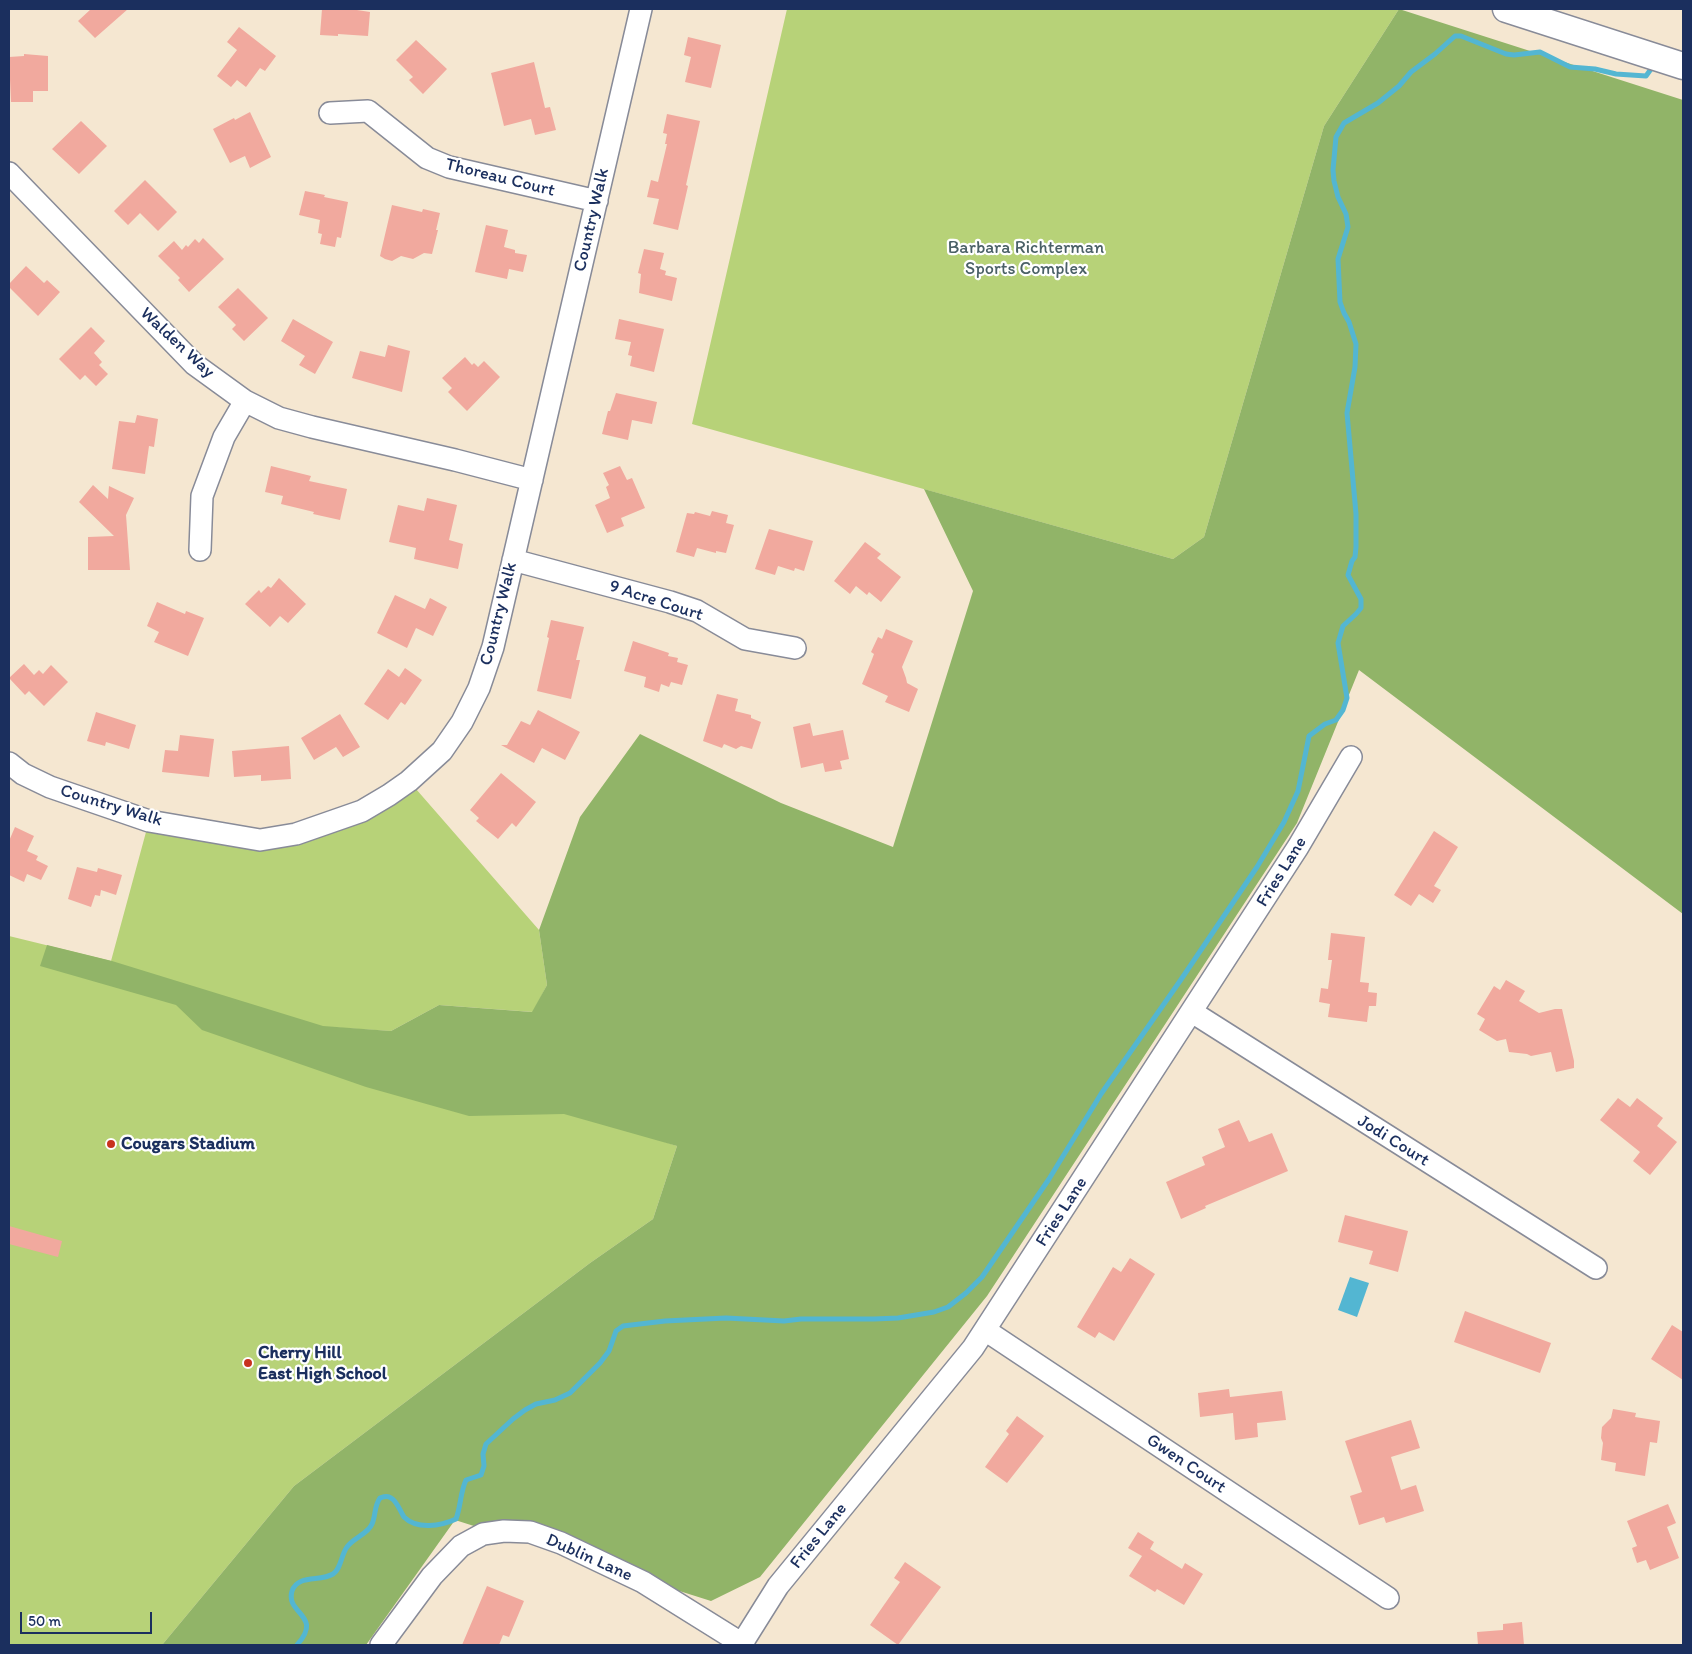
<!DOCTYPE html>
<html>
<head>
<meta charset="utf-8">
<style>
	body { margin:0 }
	#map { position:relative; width:1692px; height:1654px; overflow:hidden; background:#f5e7d1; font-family:Itim,sans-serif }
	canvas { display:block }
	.frame { position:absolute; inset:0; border:10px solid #1b2f5e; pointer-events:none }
	.scale { position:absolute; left:20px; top:1612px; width:132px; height:22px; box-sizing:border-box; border:2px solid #1b2f5e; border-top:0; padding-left:6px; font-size:15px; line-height:18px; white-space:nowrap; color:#1b2f5e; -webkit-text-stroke:4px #fff; paint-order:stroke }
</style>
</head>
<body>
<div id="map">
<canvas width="1692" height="1654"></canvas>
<div class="frame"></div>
<div class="scale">50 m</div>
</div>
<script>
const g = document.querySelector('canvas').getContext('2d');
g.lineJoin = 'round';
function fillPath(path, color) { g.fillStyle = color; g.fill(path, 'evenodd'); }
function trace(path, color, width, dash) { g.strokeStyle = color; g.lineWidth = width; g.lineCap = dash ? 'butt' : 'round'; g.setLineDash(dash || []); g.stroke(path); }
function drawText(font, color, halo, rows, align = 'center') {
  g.font = font + ' Itim,sans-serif'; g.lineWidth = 4.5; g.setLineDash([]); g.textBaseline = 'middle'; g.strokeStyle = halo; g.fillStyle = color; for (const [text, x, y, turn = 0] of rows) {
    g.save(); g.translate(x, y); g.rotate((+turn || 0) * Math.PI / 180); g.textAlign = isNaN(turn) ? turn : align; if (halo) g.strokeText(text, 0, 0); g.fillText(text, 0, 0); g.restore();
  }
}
const green = new Path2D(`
	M787,9H1399L1324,126L1204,537L1173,559L692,424Z
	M409,781L539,930L547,985L533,1012L439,1005L391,1031L326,1027L677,1146L653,1219L590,1263L294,1486L162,1645H9V936L111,961L149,821L260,840Z`);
const forest = new Path2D(`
	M1399,9L1683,100V914L1359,670L1297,823L987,1296L760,1577L711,1601L455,1520L366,1645H162L294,1486L590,1263L653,1219L677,1146L564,1114L469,1116L366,1087L202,1030L176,1005L40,966L47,945L112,961L323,1026L391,1031L439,1005L532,1012L547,985L539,930L580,817L640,734L781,803L893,847L973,591L924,489L1173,559L1204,537L1324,126Z`);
const water = new Path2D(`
	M1350,1277L1369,1283L1357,1317L1338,1310Z`);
const stream = new Path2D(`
	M297,1645C324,1615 285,1614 292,1591C298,1574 320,1582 333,1574C341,1569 341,1555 347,1547C353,1538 368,1534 372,1524C376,1515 374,1506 380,1498C383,1497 387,1495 391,1498C397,1501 400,1511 404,1517C417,1530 441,1526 456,1519C461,1506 460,1493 466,1480L481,1475L484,1466L483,1454L486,1444L513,1419L525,1410L536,1404L555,1400L570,1393L600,1363L609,1351L616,1331L623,1326L665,1321L726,1318L784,1321L801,1319H874L898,1318L934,1312L948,1307L966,1293L982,1277L1049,1179L1101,1094L1180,981L1257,867L1284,822L1298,791L1309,736L1325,724L1336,720L1343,710L1347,698L1338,643L1343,626L1356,614L1361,608V599L1348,575L1352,561L1355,557L1356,547V514L1347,413L1355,367L1356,344L1349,322L1344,313L1340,302L1338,259L1348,227L1346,214L1338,197L1334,181L1333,170L1336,137L1344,123L1378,103L1399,86L1411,72L1435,54L1455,36H1461L1506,54L1514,55L1540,52L1570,67L1595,69L1616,74L1646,76L1651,69L1652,65`);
const building = new Path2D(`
	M91,9H128L95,38L78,21Z
	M322,9H357V10L370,12L368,36L338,34V36L320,35Z
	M239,27L276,56L265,71L260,68L246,87L237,80L231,87L217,76L237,50L227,42Z
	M688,37L721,45L711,88L685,82L691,57L684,55Z
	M416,40L447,69L423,94L409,80L413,77L396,60Z
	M24,54L48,56V91H33V102H11L9,57L24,56Z
	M534,62L545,108L550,107L556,130L535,135L531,119L504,126L491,73Z
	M250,112L271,157L250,168L245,156L230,163L213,129L234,118L235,120Z
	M667,114L700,121L686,185L688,186L678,230L653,224L659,199L647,197L651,180L658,182L667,144H665L667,134L663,133Z
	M81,121L107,146L79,174L52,149Z
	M145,180L177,212L158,231L140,213L128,225L114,211Z
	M305,191L325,195L324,197L348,202L341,238L337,237L335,247L320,244L322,234L318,233L320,220L299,215Z
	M392,205L422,212L423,209L440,213L436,230H438L432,254L424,253L413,259L401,256L392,261L385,259L380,256Z
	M486,225L508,230L504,247L515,250V253L527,255L523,272L509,269L507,279L475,272Z
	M203,238L224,259L189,292L178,280L180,278L158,256L174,241L182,250L186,245L188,247L195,239L199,243Z
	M644,249L664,253L660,269L666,271L665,275L677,278L672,301L639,293L641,274L638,273Z
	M26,266L44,283L47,280L60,292L38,316L9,287V284Z
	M238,288L268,318L244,341L232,329L236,325L218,307Z
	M293,319L333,342L315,374L299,365L305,356L281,341Z
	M619,319L664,329L654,372L630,366L632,356L628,355L631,342L615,339Z
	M91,327L105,341L94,353L102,362L99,365L108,374L96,386L85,375L80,380L59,359Z
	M388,345L410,351L402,392L352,378L360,351L385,357Z
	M465,357L472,365L474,363L478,367L484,361L500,377L467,411L448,392L452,388L442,378Z
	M616,393L657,402L652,424L632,420L628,440L602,434L608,411H610Z
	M137,415L158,419L154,447L149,446L145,474L112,469L119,421L135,423Z
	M271,466L311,476L309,481L347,489L340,520L313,514L314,512L281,504L283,496L265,492Z
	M620,466L627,480L632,478L645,508L621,518L624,526L607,533L595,505L610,498L606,487L609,485L603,473Z
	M93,485L108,499L109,486L134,498L126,515L130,570H88V537L114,536L79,502Z
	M427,498L457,505L449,540L463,544L458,569L414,559L416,548L389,542L398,505L424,511Z
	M712,511L728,515L726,523L734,525L726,553L716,551V553L697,548L694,557L676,552L687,513L694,514L695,512L710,516Z
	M769,529L813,541L804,571L795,568L794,571L778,566L775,575L755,569Z
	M865,542L881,554L877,558L901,577L881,602L869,592L867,595L856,586L850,594L834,581Z
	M279,578L306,604L288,623L280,616L270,627L245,604L259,590L261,593L268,586L271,588Z
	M395,595L425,609L430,598L447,607L433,636L416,628L407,648L377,633Z
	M157,602L185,614L186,611L204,618L188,656L154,642L159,632L147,626Z
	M551,620L584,627L576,660H580L571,699L537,691L549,638L547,637Z
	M886,629L913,641L902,667L906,678L907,683L918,689L909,712L885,702L888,696L862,684L871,662L874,654L871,652L878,637L882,639Z
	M633,641L669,653L668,656L678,658L677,662L688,665L682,685L671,682L669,687L661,684L659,692L644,687L646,677L624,671Z
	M24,664L34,675L39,670L43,674L51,665L68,682L44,706L29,691L25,695L9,678Z
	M405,668L422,680L405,705L401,702L388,720L364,704L388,669L399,677Z
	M717,694L738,699L735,711L751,715V718L761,722L752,749L741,746L736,749L724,744L722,748L703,741Z
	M538,710L580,732L565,760L542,748L534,763L501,745H507L521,721L530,725Z
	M96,712L136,725L129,749L106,742L105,746L87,741Z
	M340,714L360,747L343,757L336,747L314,760L301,738Z
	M810,723L813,736L843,730L849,759L840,761L842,769L825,772L823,763L801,768L793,727Z
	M180,735L214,739L209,777L162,772L165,750L178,751Z
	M289,746L291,779L261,781V775L234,777L232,751Z
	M501,773L536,802L516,827L512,823L498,839L476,821L479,818L470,810Z
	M15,827L34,836L27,851L38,856L36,860L48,866L41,880L27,874L24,882L9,875V841Z
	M1434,831L1458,847L1434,886L1441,890L1433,903L1419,894L1411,906L1394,895Z
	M77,867L97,872L98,868L122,875L116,895L101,890L100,896L95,895L91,907L68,899Z
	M1331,933L1365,937L1360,982L1369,983L1368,992L1377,993L1376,1006H1369L1367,1022L1328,1017L1330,1004L1319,1002L1321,988L1328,989L1332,960H1328Z
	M1506,980L1525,991L1519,1001L1539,1013L1555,1009H1562L1574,1061V1068L1556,1072L1551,1052L1531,1056L1527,1054L1509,1052L1506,1039L1497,1041L1479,1030L1485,1019L1477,1014L1494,986L1500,990Z
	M1618,1098L1630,1107L1637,1098L1663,1118L1657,1126L1677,1142L1650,1175L1633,1161L1640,1152L1600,1120Z
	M1239,1120L1249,1142L1272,1133L1288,1171L1205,1206L1206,1208L1181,1219L1166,1182L1205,1165L1202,1157L1225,1147L1218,1129Z
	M1345,1215L1408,1231L1398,1272L1369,1264L1373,1251L1338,1242Z
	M9,1226L62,1241L58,1257L9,1244Z
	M1130,1258L1155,1274L1114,1341L1099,1332L1095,1338L1077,1327L1113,1267L1121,1272Z
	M1465,1311L1551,1343L1540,1373L1454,1342Z
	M1672,1325L1683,1332V1380L1651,1359Z
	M1229,1389L1230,1397L1282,1391L1286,1420L1257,1423L1258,1437L1235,1440L1233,1413L1200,1417L1198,1393Z
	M1613,1409L1636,1413L1635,1417L1660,1421L1657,1443L1650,1442L1645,1476L1615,1471L1616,1463L1601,1460L1603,1443L1601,1438L1602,1427L1611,1418Z
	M1017,1416L1044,1436L1007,1483L985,1467L1009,1434L1006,1431Z
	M1411,1420L1420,1448L1391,1457L1401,1490L1416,1485L1424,1511L1386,1523L1384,1517L1359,1525L1350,1496L1362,1492L1345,1441Z
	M1668,1504L1676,1523L1667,1527L1679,1558L1650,1570L1646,1560L1637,1563L1632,1548L1637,1546L1627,1521Z
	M1138,1532L1154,1542L1150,1549L1182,1569L1185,1563L1203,1574L1184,1605L1157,1589L1155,1592L1129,1576L1142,1556L1128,1548Z
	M905,1562L941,1587L898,1645L870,1625L900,1582L894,1578Z
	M487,1586L524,1601L509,1637L503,1635L499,1645H462Z
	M1522,1622L1524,1645H1478L1477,1632L1503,1630V1624Z`);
const minor = new Path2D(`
	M330,113L368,111L427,158L449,167L597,201
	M9,173L194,364L245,401L279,418L312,427L455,460L532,480
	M200,550L202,496L224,437L245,401
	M513,560L670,602L697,611L745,639L795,648
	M9,763L23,774L50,787L149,821L260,840L296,834L362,811L389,795L409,781L442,751L462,722L479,688L493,647L641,9
	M1192,1012L1596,1268
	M985,1330L1388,1598
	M381,1645L432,1576L461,1546L483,1534L504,1531L530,1532L561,1543L643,1582L744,1645
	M741,1645L778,1586L973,1348L1298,847L1351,757`);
const tertiary = new Path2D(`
	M1506,9L1683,66`);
const markers = [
	[111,1144,5,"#c8321e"],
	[248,1363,5,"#c8321e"]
];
const streetNames = [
	["Thoreau Court",500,178,14],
	["Country Walk",592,220,-77],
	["Walden Way",177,343,43],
	["9 Acre Court",656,601,18],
	["Country Walk",499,614,-76],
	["Country Walk",111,806,17],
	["Fries Lane",1282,872,-58],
	["Jodi Court",1393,1141,32],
	["Fries Lane",1062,1212,-57],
	["Gwen Court",1186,1464,34],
	["Fries Lane",819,1536,-51],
	["Dublin Lane",589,1558,24]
];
const parkNames = [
	["Barbara Richterman",1026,248],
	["Sports Complex",1026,269]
];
const poiNames = [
	["Cougars Stadium",121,1144],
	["Cherry Hill",258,1353],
	["East High School",258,1374]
];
fillPath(green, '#b7d278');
fillPath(forest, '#91b468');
fillPath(water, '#53b6d2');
trace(stream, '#53b6d2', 5);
fillPath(building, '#f1a99e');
trace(minor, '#888b98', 24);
trace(tertiary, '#888b98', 29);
trace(minor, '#fff', 21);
trace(tertiary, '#fff', 26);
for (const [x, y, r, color] of markers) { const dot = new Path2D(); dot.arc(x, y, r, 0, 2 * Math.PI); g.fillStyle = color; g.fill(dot); trace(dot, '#fff', 2); }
drawText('18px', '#1b2f5e', '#fff', streetNames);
drawText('18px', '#4a6066', '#fff', parkNames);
drawText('bold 18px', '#1b2f5e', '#fff', poiNames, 'left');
</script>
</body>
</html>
